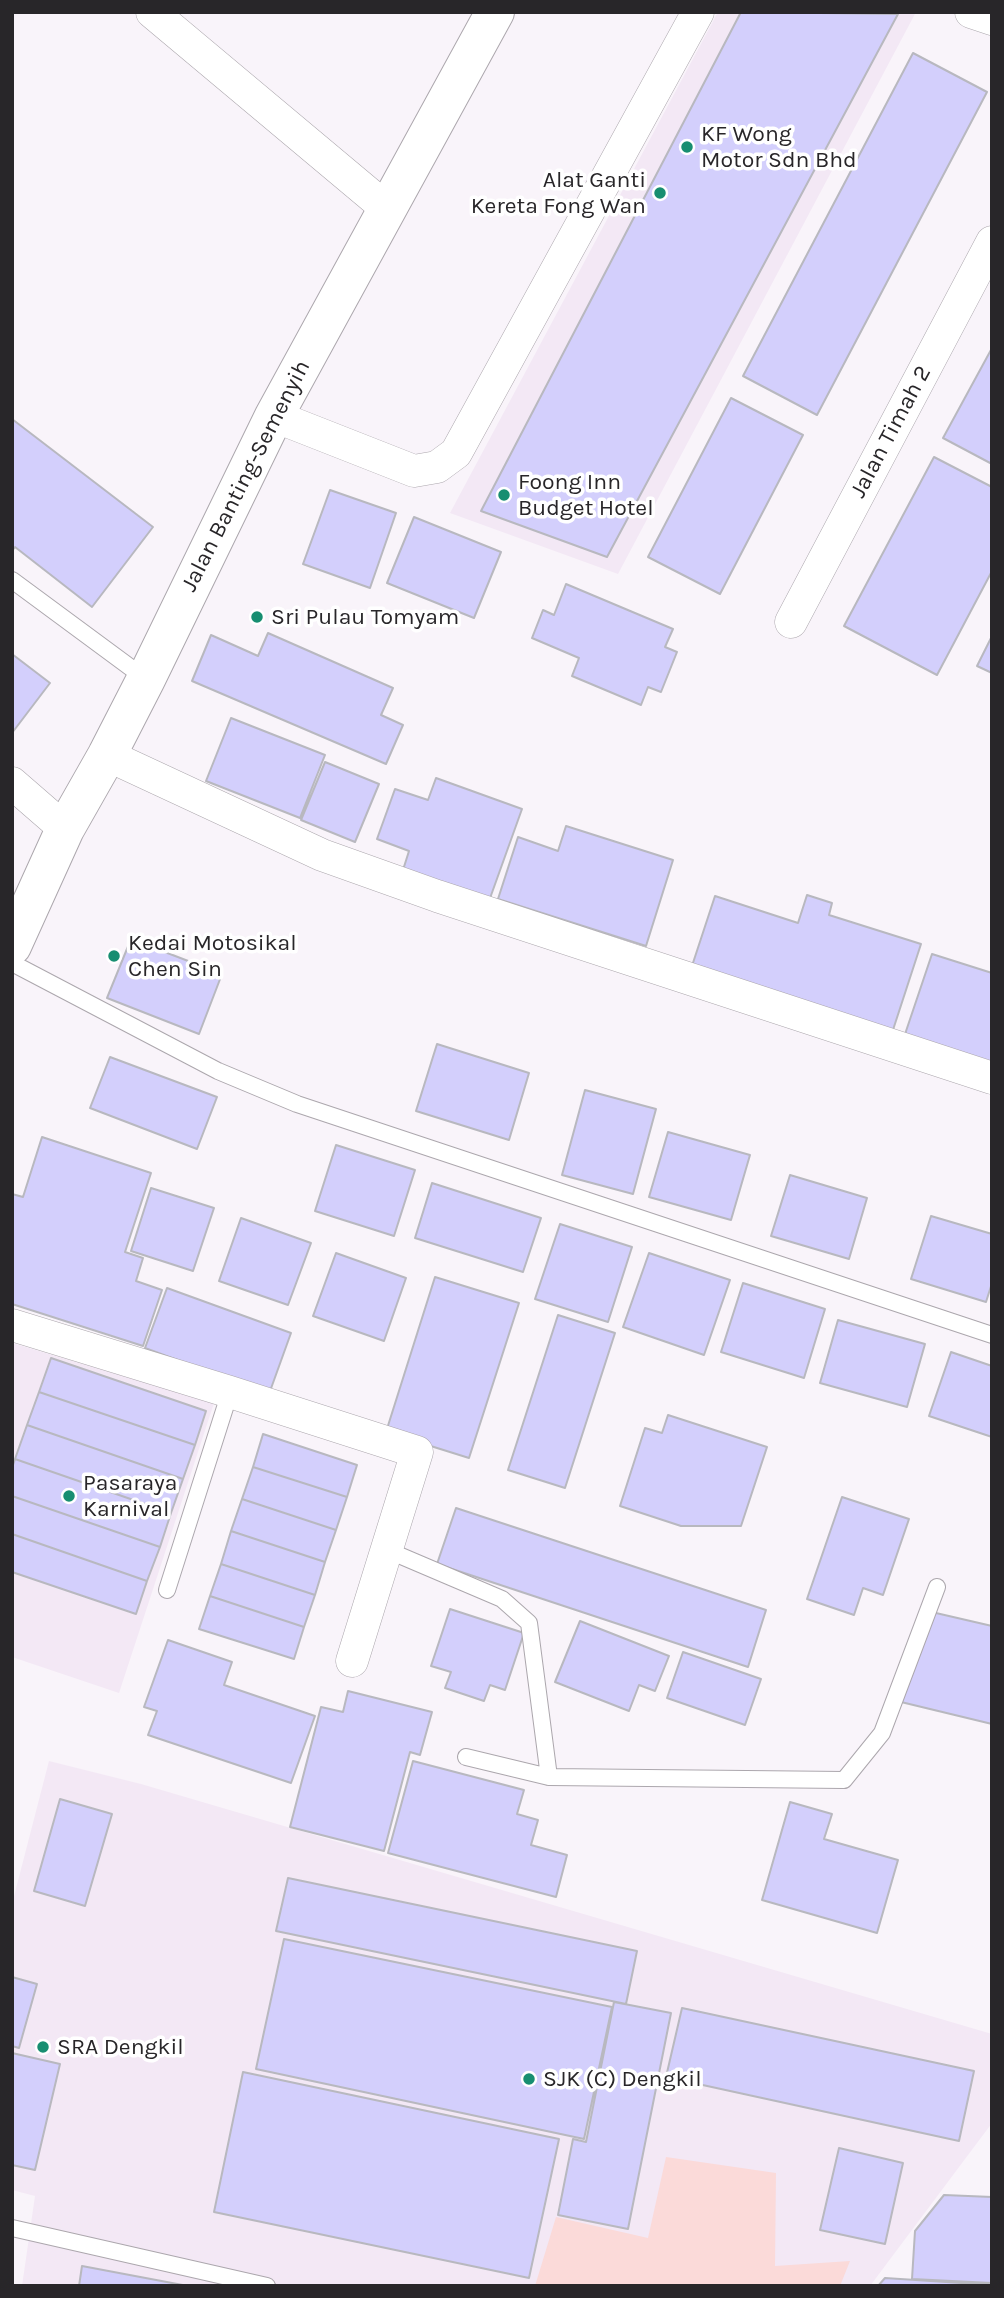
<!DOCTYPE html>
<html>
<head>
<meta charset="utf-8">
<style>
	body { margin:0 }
	#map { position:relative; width:1004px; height:2298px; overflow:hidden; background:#f9f4fa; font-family:Karla,sans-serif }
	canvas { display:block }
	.frame { position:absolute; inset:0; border:14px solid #282629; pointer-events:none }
</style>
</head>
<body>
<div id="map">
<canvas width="1004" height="2298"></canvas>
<div class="frame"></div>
</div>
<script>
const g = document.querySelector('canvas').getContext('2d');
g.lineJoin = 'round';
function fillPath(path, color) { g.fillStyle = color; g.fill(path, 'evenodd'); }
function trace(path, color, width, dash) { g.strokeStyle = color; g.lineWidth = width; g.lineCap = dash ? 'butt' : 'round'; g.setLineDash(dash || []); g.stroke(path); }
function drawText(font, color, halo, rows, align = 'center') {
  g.font = font + ' Karla,sans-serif'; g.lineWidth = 7; g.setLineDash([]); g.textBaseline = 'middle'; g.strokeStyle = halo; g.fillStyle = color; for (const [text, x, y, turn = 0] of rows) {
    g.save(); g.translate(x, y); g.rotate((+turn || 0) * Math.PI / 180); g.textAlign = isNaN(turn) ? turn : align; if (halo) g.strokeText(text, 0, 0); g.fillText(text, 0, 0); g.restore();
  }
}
const built = new Path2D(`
	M718,12H916L618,574L450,513Z
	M12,1343L214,1403L119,1693L12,1657Z
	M49,1761L141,1784L992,2034V2123L870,2286H22L35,2196L12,2190V1904Z`);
const green = new Path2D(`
	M666,2157L776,2173L775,2266L850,2261L840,2286H535L556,2217L648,2238Z`);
const building = new Path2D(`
	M741,12L898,14L607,557L481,511Z
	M913,53L987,92L817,415L743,376Z
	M992,348V464L943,438Z
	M731,398L803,435L720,594L648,557Z
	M12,419L153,527L92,607L15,547L12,551Z
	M934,457L992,487V571L937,675L844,626Z
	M330,490L396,513L370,588L303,564Z
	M414,517L501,552L474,618L387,583Z
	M566,584L673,629L665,647L677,652L661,692L648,687L641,705L572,676L579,658L532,638L543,610L554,615Z
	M268,633L393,688L381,715L403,725L386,764L192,681L211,635L258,656Z
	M992,636V673L977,666Z
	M12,654L50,683L12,733Z
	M231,718L325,755L300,818L206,781Z
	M325,762L379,784L355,842L301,820Z
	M436,778L522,809L489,901L403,870L409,851L377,839L395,789L428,800Z
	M566,826L673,860L646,946L498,899L518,837L558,851Z
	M807,895L832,903L829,915L921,944L891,1036L690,972L715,896L798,923Z
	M131,939L222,974L199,1034L107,998Z
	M932,954L992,973V1076L901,1046Z
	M437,1044L529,1073L509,1140L416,1111Z
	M110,1057L217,1097L197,1149L90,1108Z
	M585,1090L656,1109L633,1194L562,1175Z
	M668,1132L750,1155L731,1220L649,1197Z
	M42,1137L151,1173L125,1252L143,1258L136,1281L162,1290L143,1346L12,1304V1194L23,1197Z
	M336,1145L415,1170L394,1236L315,1211Z
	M790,1175L867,1198L849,1259L771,1236Z
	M432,1183L541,1218L523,1272L415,1238Z
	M151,1188L214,1208L193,1271L131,1251Z
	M931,1216L992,1234V1283L986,1302L911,1279Z
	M241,1218L311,1243L288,1305L219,1281Z
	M560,1224L632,1247L608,1322L535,1299Z
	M336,1253L406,1278L384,1341L313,1316Z
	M649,1253L730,1280L704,1355L623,1327Z
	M435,1277L519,1303L469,1458L386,1432Z
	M743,1283L825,1309L804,1378L721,1352Z
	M167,1288L291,1333L269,1394L145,1348Z
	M558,1315L615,1333L565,1488L508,1470Z
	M838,1320L925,1344L907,1407L820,1383Z
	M951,1352L992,1366V1437L929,1416Z
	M51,1358L206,1411L195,1445L39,1392Z
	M39,1392L195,1445L183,1479L27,1425Z
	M668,1415L767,1447L741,1526H681L620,1506L645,1428L662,1433Z
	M27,1425L183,1479L171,1513L15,1459Z
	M263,1434L357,1465L347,1497L253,1467Z
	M15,1459L171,1513L160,1547L12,1496V1468Z
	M253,1467L347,1497L336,1530L242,1499Z
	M12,1496L160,1547L147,1581L12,1534Z
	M842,1497L909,1519L883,1595L863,1588L854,1615L807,1599Z
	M242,1499L336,1530L325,1562L231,1531Z
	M456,1508L766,1610L748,1667L437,1564Z
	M231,1531L325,1562L315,1595L221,1564Z
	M12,1534L147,1581L136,1614L12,1572Z
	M221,1564L315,1595L304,1627L210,1596Z
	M210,1596L304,1627L294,1659L199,1629Z
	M450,1609L524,1633L505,1690L490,1685L484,1701L445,1688L451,1672L431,1666Z
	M923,1610L992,1626V1724L901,1702Z
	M580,1621L669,1656L655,1691L639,1685L629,1711L555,1682Z
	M168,1640L232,1662L224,1685L315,1716L291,1783L148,1735L157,1711L144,1707Z
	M683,1652L761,1679L745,1725L667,1698Z
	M348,1691L432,1712L420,1755L410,1752L384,1851L290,1827L321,1707L343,1712Z
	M413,1761L524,1790L517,1814L538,1820L531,1845L567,1855L556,1897L388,1853Z
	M60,1799L112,1814L85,1906L34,1891Z
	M790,1802L832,1814L824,1839L898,1860L877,1933L762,1900Z
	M288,1878L637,1951L626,2004L276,1931Z
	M284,1939L612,2007L584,2139L256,2069Z
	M12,1977L37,1984L19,2048L12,2046Z
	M614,2002L671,2013L628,2229L558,2215L573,2139L586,2142Z
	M682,2008L974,2071L959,2141L666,2077Z
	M12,2053L60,2064L35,2170L12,2165Z
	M243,2072L559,2139L529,2278L214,2212Z
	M839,2148L903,2163L885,2244L820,2230Z
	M944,2195L992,2197V2283L912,2279L915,2231Z
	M82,2266L188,2286H79Z
	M885,2278L992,2285V2286H878Z`);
const lane = new Path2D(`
	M12,580L146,679
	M12,963L218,1071L297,1104L992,1335
	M387,1550L502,1599L529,1623L549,1777
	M167,1590L230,1392
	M466,1757L549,1777L844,1780L882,1733L937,1587
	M12,2228L267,2286`);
const street = new Path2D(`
	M152,12L386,208
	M971,12L992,19
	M274,416L414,471L437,467L456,453L698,12
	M791,622L992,242
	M107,755L322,855L437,896L992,1078
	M12,783L65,829
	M12,1325L230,1392L417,1452L352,1661`);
const primary = new Path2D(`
	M12,946L65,829L107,755L146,679L274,416L495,12`);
const markers = [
	[687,147,7,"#178e71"],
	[660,193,7,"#178e71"],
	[504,495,7,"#178e71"],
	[257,617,7,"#178e71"],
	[114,956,7,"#178e71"],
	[69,1496,7,"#178e71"],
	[43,2047,7,"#178e71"],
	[529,2079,7,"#178e71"]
];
const poiNames = [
	["KF Wong",701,134],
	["Motor Sdn Bhd",701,160],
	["Alat Ganti",646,180,"right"],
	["Kereta Fong Wan",646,206,"right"],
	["Foong Inn",518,482],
	["Budget Hotel",518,508],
	["Sri Pulau Tomyam",271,617],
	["Kedai Motosikal",128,943],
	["Chen Sin",128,969],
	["Pasaraya",83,1483],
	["Karnival",83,1509],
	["SRA Dengkil",57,2047],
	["SJK (C) Dengkil",543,2079]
];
const streetNames = [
	["Jalan Timah 2",891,432,-62],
	["Jalan Banting-Semenyih",246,476,-63]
];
fillPath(built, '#f3e8f5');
fillPath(green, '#fbdad9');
fillPath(building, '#d3cffc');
trace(building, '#b8b8bf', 2);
trace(lane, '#aca7ad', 18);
trace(street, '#aca7ad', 33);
trace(primary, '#aca7ad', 40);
trace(lane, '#fff', 16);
trace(street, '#fff', 32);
trace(primary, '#fff', 38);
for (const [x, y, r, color] of markers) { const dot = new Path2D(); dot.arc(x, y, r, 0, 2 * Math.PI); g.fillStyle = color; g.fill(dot); trace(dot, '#fff', 2.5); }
drawText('23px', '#282629', '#fff', poiNames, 'left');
drawText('23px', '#282629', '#fff', streetNames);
</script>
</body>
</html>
